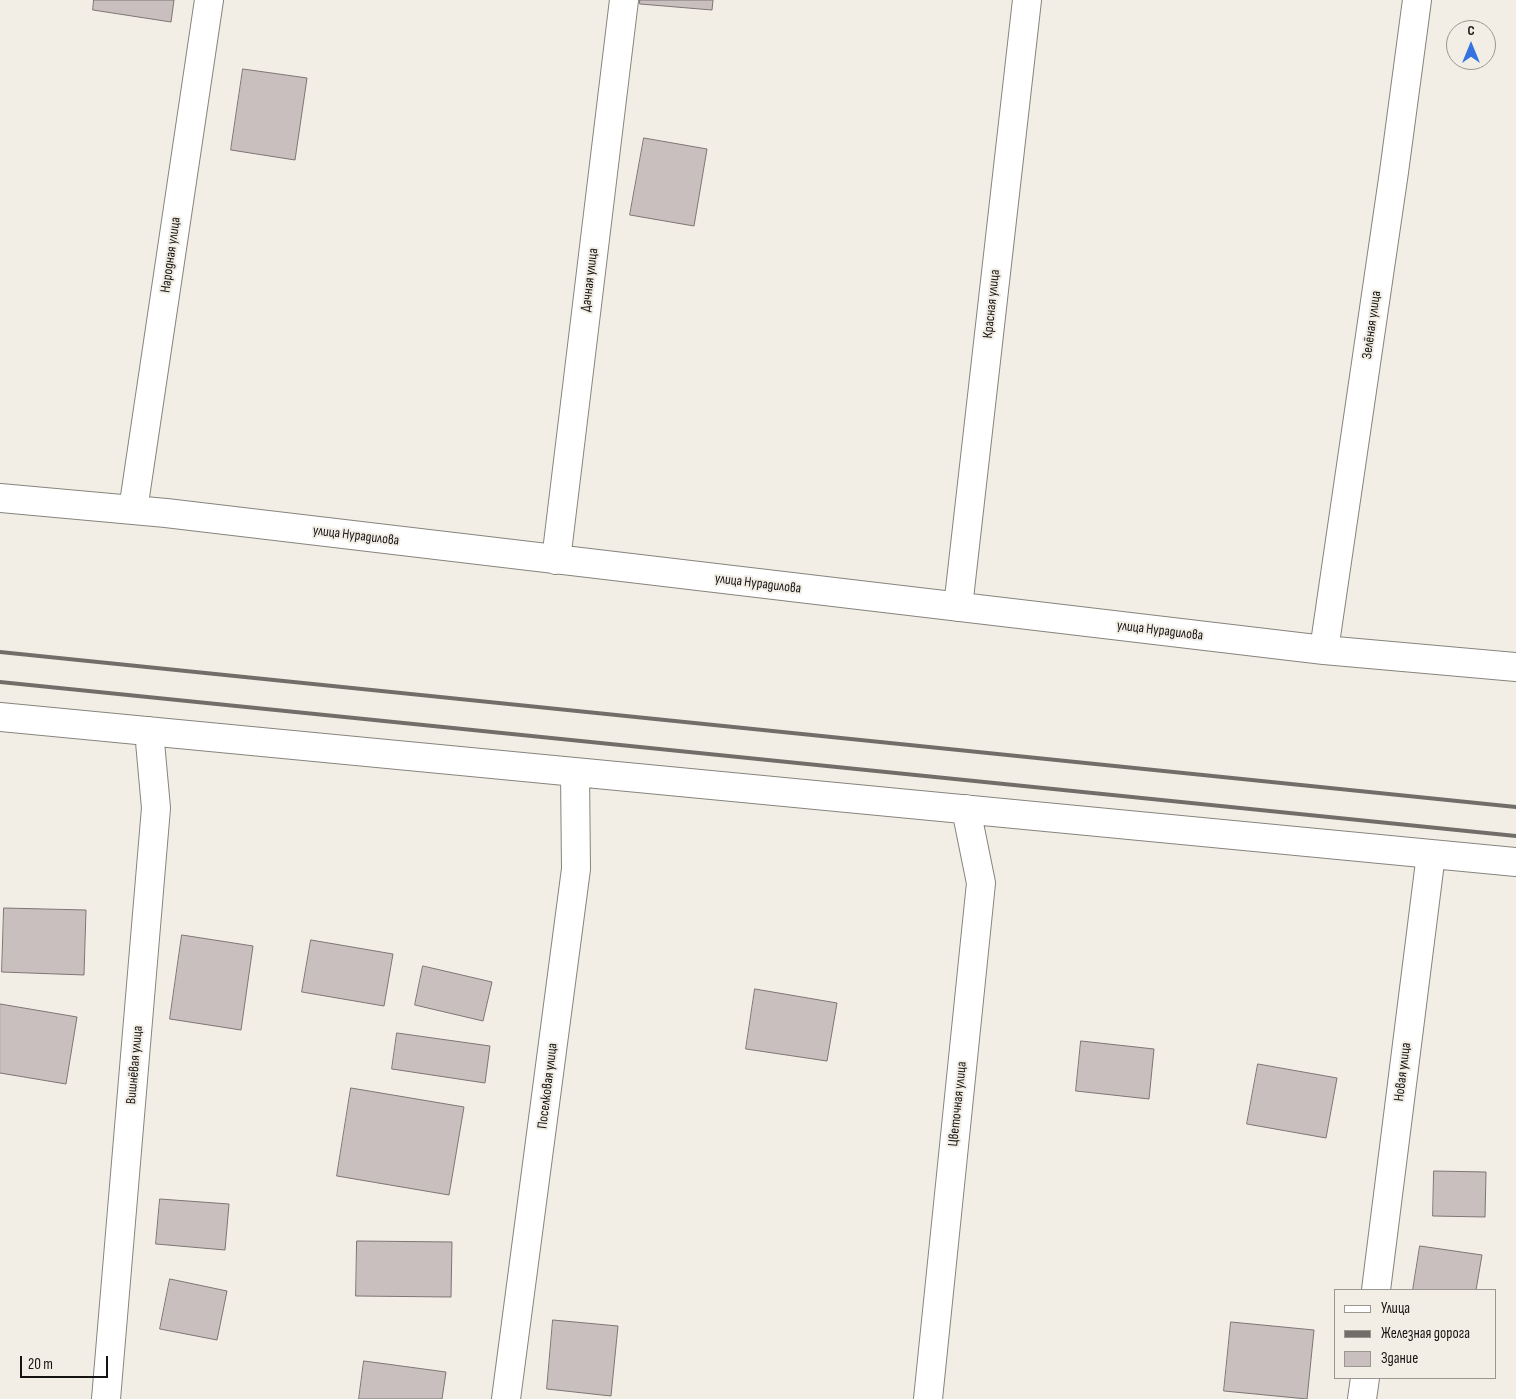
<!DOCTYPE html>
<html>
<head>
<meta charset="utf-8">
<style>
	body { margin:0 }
	#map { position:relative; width:1516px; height:1399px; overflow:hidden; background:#f2eee6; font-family:"Sofia Sans Condensed",sans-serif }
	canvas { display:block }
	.legend { position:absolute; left:1334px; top:1289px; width:162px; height:90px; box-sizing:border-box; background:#f2eee6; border:1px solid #9a9791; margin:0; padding:6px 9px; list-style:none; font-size:15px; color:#161412 }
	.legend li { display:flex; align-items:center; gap:10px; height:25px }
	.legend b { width:25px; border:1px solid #9a9791 }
	.north { position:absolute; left:1446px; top:20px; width:50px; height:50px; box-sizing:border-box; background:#f2eee6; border:1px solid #9a9791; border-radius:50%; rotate:0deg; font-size:14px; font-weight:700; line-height:20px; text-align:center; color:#161412 }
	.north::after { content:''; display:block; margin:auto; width:18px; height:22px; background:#3573e1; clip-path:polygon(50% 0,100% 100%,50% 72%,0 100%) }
	.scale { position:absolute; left:20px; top:1356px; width:88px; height:22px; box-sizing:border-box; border:2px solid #161412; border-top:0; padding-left:6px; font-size:15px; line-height:18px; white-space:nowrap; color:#161412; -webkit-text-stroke:4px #f2eee6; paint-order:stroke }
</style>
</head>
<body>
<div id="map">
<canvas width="1516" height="1399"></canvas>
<ul class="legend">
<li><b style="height:6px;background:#fff"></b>Улица</li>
<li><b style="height:6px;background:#716e69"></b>Железная дорога</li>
<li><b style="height:14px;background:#c8bfbe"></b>Здание</li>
</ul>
<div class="north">С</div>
<div class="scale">20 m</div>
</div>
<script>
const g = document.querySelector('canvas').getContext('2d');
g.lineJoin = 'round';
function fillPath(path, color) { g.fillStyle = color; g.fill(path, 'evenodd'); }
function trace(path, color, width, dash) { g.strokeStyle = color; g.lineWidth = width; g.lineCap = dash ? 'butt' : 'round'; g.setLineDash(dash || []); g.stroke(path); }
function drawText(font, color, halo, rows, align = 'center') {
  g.font = font + ' "Sofia Sans Condensed",sans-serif'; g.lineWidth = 4; g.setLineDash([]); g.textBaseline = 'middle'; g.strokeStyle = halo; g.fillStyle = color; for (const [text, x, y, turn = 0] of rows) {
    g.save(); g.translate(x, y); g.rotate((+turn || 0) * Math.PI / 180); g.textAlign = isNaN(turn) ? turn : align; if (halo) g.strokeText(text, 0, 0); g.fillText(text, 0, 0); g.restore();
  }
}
const building = new Path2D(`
	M94,0H174L171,22L93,10Z
	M640,0H713L712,10L640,4Z
	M243,69L307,78L295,160L231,150Z
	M644,138L707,149L694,226L630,215Z
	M4,908L86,910L84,975L2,972Z
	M182,935L253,946L241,1030L170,1019Z
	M311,940L393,954L384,1006L302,992Z
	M423,966L492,982L483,1021L415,1005Z
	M755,989L837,1003L827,1061L746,1049Z
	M0,1004L77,1017L66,1084L0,1073Z
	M397,1033L490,1046L485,1083L392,1069Z
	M1081,1041L1154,1049L1149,1099L1076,1091Z
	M1258,1064L1337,1078L1326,1138L1247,1124Z
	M351,1088L464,1107L449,1195L337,1176Z
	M1434,1171L1486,1172L1485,1217L1433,1216Z
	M160,1199L229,1204L225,1250L156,1244Z
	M357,1241L452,1242L451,1297L356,1296Z
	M1420,1246L1482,1255L1476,1290H1413Z
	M170,1279L227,1291L217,1340L160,1329Z
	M553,1320L618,1326L611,1396L547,1389Z
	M1231,1322L1314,1330L1307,1399L1224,1391Z
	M364,1361L446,1372L442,1399H359Z`);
const minor = new Path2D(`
	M0,498L166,513L1324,650L1516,667
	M133,510L209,0
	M556,560L624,0
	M958,607L1027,0
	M1324,650L1394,172L1417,0
	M0,717L1516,862
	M1376,1290L1431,854
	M106,1399L156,808L149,731
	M506,1399L576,869L575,772
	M928,1399L981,883L966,809
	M1362,1399L1365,1378`);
const rail = new Path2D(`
	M0,652L1516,807
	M0,682L1516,836`);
const streetNames = [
	["Народная улица",171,255,-82],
	["Дачная улица",590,280,-83],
	["Красная улица",992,304,-84],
	["Зелёная улица",1372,325,-82],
	["улица Нурадилова",356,536,7],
	["улица Нурадилова",758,584,7],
	["улица Нурадилова",1160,631,7],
	["Вишнёвая улица",135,1065,-85],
	["Новая улица",1403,1072,-83],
	["Поселковая улица",548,1086,-83],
	["Цветочная улица",958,1104,-84]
];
fillPath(building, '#c8bfbe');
trace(building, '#7d7574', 1);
trace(minor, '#87847d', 30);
trace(minor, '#fff', 28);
trace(rail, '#716e69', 4);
drawText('14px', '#161412', '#f2eee6', streetNames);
</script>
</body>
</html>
